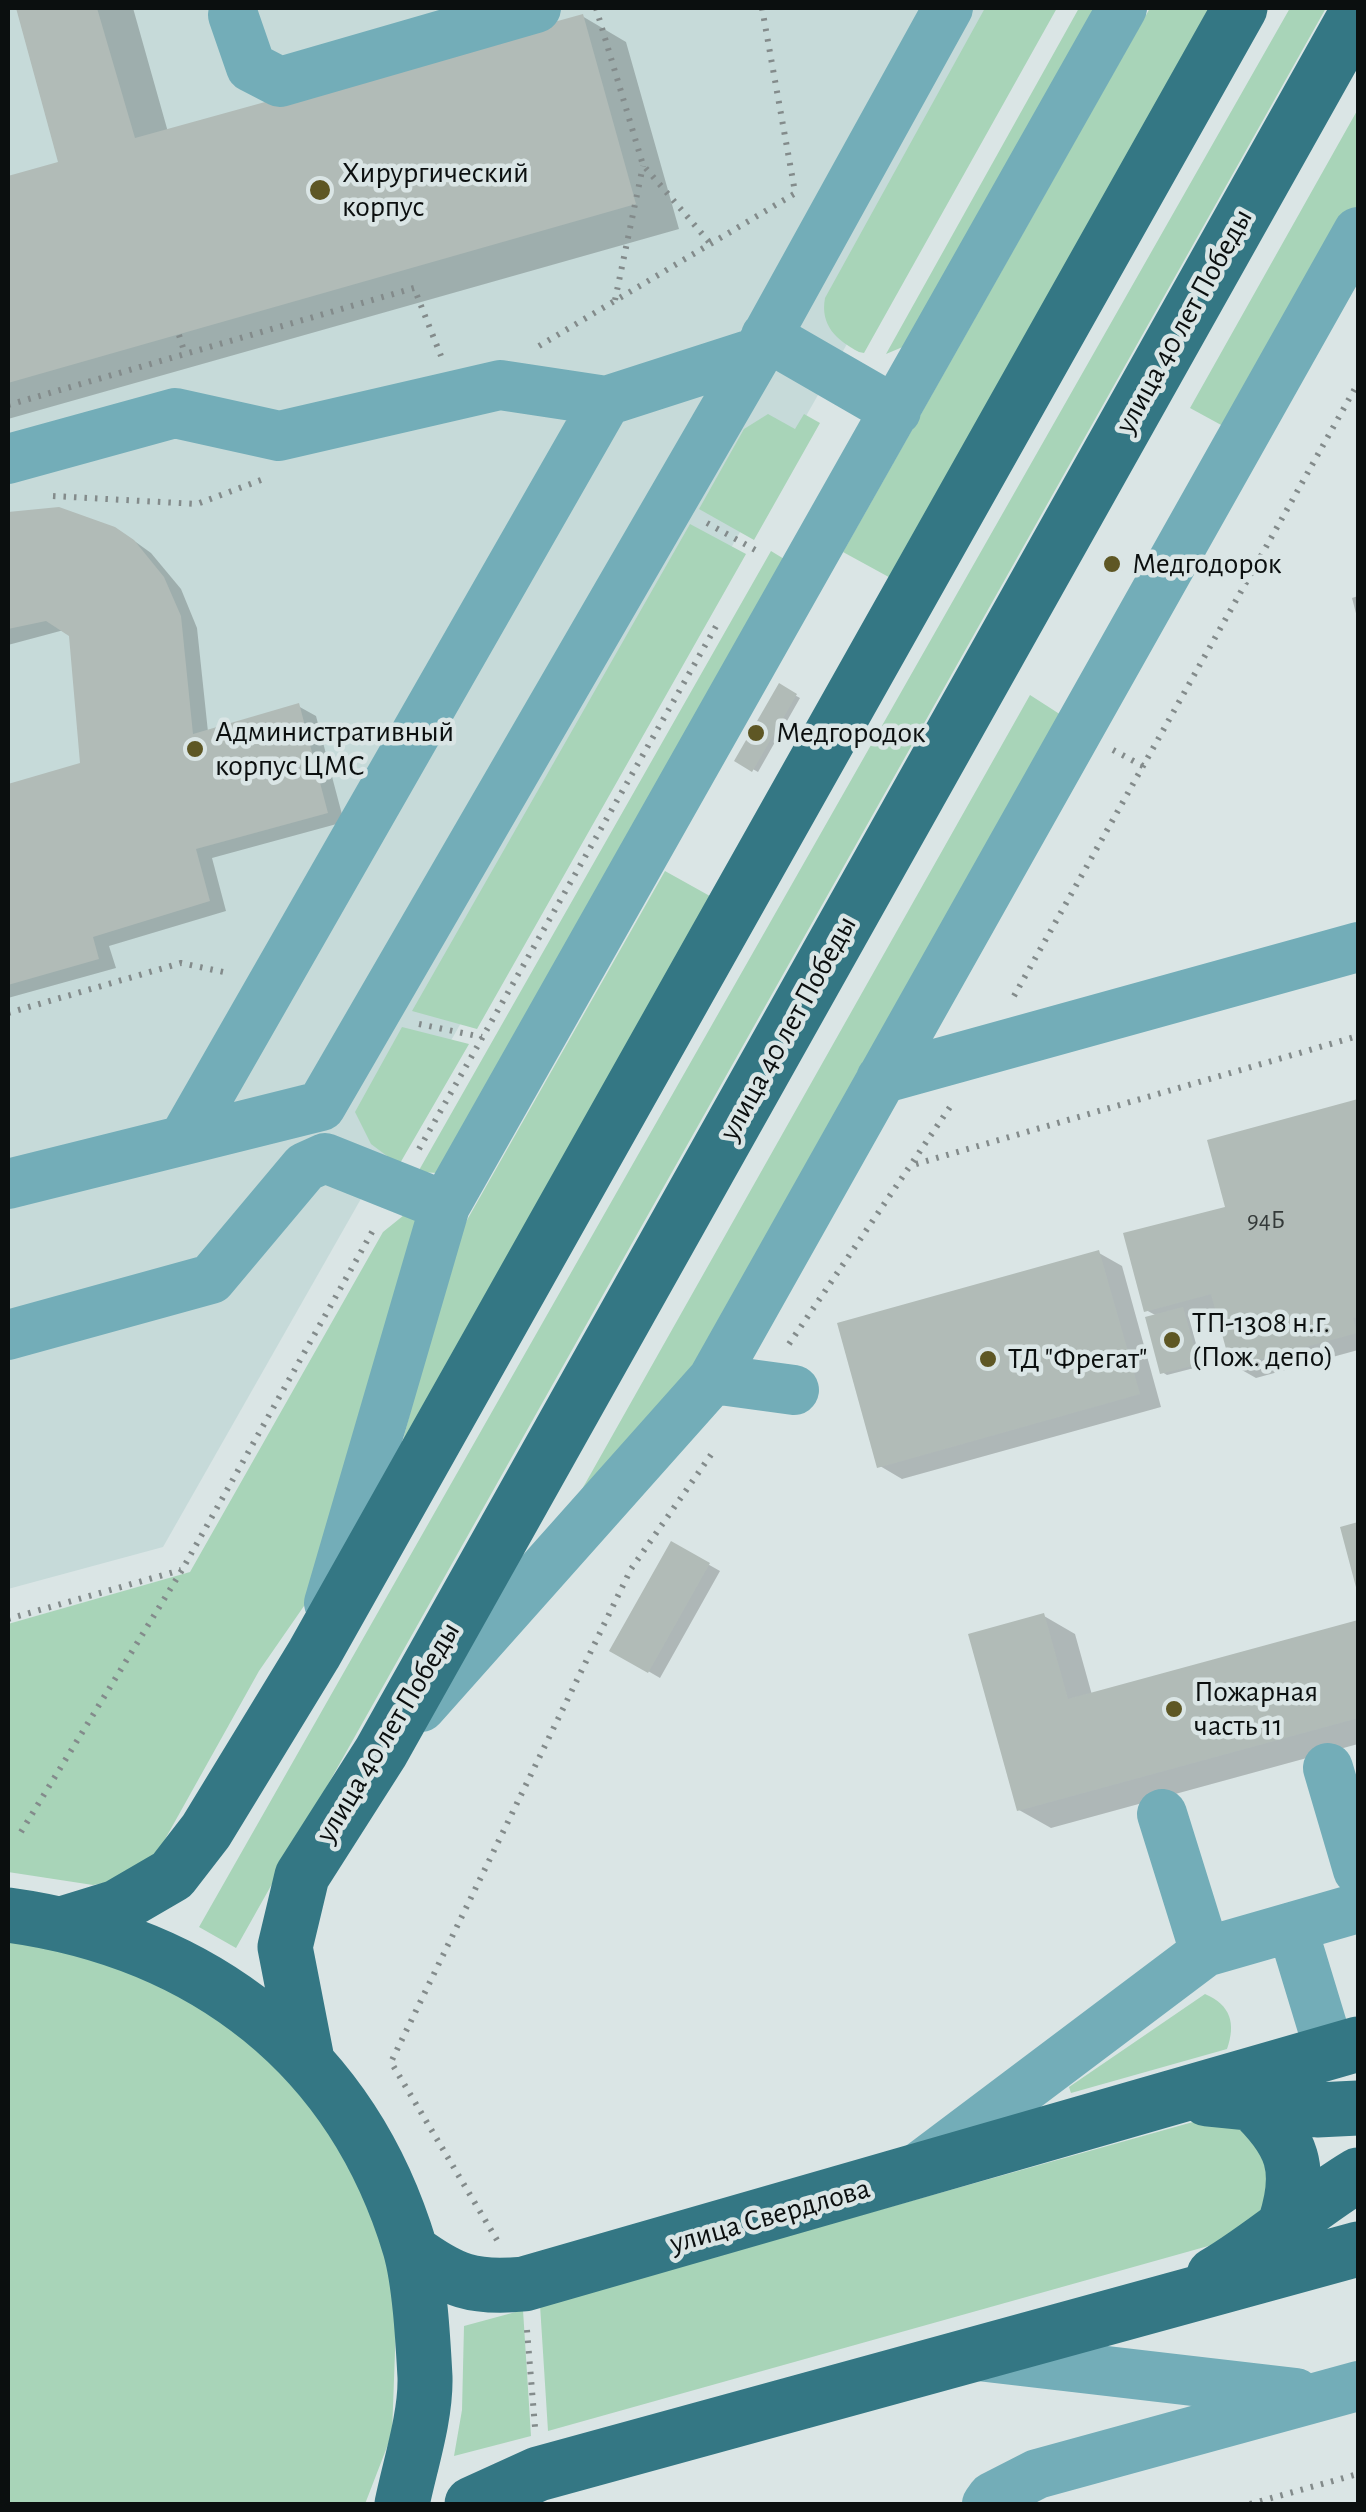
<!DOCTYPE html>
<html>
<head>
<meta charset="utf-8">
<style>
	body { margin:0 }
	#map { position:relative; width:1366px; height:2512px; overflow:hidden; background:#dae5e5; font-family:"Alegreya Sans",sans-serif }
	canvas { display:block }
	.frame { position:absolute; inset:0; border:10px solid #0b0f0f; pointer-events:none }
</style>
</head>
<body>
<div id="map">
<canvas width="1366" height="2512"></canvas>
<div class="frame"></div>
</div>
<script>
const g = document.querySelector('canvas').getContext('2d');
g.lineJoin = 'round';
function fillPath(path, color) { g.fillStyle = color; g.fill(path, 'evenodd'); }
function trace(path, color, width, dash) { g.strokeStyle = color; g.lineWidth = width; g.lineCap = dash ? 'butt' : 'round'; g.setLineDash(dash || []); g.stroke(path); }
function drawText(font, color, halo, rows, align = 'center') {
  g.font = font + ' "Alegreya Sans",sans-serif'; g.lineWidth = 9; g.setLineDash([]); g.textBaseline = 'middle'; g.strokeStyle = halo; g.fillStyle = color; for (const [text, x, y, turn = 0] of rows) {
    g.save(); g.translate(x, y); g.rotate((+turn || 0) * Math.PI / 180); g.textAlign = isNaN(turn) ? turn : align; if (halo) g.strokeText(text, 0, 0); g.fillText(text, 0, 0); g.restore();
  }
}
const built = new Path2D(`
	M8,8H1038L163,1547L8,1589Z`);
const green = new Path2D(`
	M985,8H1057L864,353L859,352C836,340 820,325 825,298Z
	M1079,8H1105L905,346L886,354Z
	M1150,8H1219L896,581L843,552Z
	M1290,8H1326L236,1948L199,1927Z
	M1358,109V211L1234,432L1190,408Z
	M768,414L795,429L804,414L820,423L754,540L699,509L744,429Z
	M690,524L746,554L477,1029L412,1011Z
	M771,551L789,562L438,1173L418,1172Z
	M1030,695L1072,722L720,1352L550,1546Z
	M665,871L717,900L396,1467L454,1243Z
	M402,1027L469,1044L399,1165L371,1144L355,1112Z
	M409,1211L417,1217L322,1580L259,1671L154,1859L114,1881L93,1885L8,1872V1624L190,1572L383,1232Z
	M8,1935L198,1990L294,2071L363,2176L397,2297L392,2434L365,2504H8Z
	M1205,1994C1231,2005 1236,2024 1227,2049L1071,2093L1069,2087Z
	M1225,2113L1249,2122L1282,2183L1244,2236L548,2431L540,2305Z
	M523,2310L531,2436L454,2456L462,2410L464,2326Z`);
const shadow = new Path2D(`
	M19,8H133L168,132L582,16L626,42L679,229L8,419V179L62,164Z
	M59,509L133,540L151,553L181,589L197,628L208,732L298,706L316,716L344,822L212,858L226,911L109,946L116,968L8,998V786L82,765L71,635L64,630L8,645V516Z
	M1358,596V621L1352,598Z
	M780,687L800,698L758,772L737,760Z
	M1358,1102V1350L1256,1378L1233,1365L1218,1310L1189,1318L1202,1366L1167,1375L1162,1372L1157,1316L1146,1310L1228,1208L1210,1142Z
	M1099,1253L1122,1266L1161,1407L902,1479L880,1466Z
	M672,1544L720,1571L660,1678L612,1650Z
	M1044,1616L1075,1634L1092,1695L1358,1622V1744L1051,1828L1019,1810Z`);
const building = new Path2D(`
	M16,8H97L135,138L583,14L636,204L8,383V176L58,162Z
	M59,507L115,527L134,540L164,577L181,616L193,734L299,703L328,813L196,849L210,901L93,937L99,959L8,985V784L80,763L69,636L46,621L8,629V512Z
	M779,683L797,694L752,772L734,761Z
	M1358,1099V1317L1353,1318L1357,1333L1231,1367L1211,1294L1144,1312L1123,1233L1225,1207L1207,1140Z
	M1099,1250L1140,1394L877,1468L837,1323Z
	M1183,1307L1199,1364L1160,1374L1145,1317Z
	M1358,1522V1591H1357L1340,1527Z
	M671,1541L710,1563L648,1673L609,1651Z
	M1044,1613L1068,1699L1358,1620V1718L1017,1811L968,1634Z`);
const path = new Path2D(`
	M596,8L643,165L710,243
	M762,8L795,192
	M615,300L643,166
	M179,335L185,354
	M539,346L794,194
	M8,405L414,288L441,356
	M53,496L197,504L261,480
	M707,523L759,552
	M1113,750L1143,766
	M1014,996L1358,383
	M8,1013L181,963L228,973
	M419,1024L482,1037
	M419,1149L719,621
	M916,1164L1358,1036
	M789,1344L950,1107
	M8,1619L181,1570
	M21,1832L182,1570L376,1225
	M497,2240L391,2062L631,1569L715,1449
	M527,2330L535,2427
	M1250,2504L1358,2474`);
const minor = new Path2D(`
	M233,15L251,67L280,82L536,8
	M766,336L896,411
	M606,401L758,352
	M8,459L175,413L279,436L500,385L606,401L185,1137
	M881,1079L1358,947
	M8,1184L321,1106L758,352L948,8
	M8,1335L211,1279L305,1167L325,1158L445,1206
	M713,1379L794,1390
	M329,1603L445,1206L1122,8
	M421,1707L713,1379L1358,232
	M1328,1768L1358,1870
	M1162,1814L1205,1952
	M1292,1927L1330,2052
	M922,2165L1205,1952L1358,1908
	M978,2356L1296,2393
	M987,2504L992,2497L1037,2474L1358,2386`);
const major = new Path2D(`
	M8,1915C204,1942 352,2055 410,2248C420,2283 423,2341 425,2377C426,2417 410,2465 402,2504
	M65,1923L117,1907L172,1875L206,1831L314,1654L1240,8
	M307,2060L285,1947L302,1876L381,1752L1358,11
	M1207,2099L1317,2110L1358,2108
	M1251,2102C1293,2142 1303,2169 1285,2224
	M411,2251C452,2281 473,2289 524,2284L1358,2044
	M1214,2275C1265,2245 1308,2205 1358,2175
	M472,2504L538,2474L1358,2249`);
const markers = [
	[320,190,12,"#5e5724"],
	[1112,564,10,"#5e5724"],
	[756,733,10,"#5e5724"],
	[195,749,10,"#5e5724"],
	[1172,1340,10,"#5e5724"],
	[988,1359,10,"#5e5724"],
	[1174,1709,10,"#5e5724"]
];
const numberNames = [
	["94Б",1266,1220]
];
const poiNames = [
	["Хирургический",342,173],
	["корпус",342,207],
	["Медгодорок",1132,564],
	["Административный",215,732],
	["корпус ЦМС",215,766],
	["Медгородок",776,733],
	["ТП-1308 н.г.",1192,1323],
	["(Пож. депо)",1192,1357],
	["ТД \"Фрегат\"",1008,1359],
	["Пожарная",1194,1692],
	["часть 11",1194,1726]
];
const streetNames = [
	["улица 40 лет Победы",1184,321,-61],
	["улица 40 лет Победы",788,1028,-61],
	["улица 40 лет Победы",388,1732,-59],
	["улица Свердлова",770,2216,-16]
];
fillPath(built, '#c6dad9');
fillPath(green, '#a8d4b8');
fillPath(shadow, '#0003');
fillPath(building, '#b1bbb7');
trace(path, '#838b8b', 6, [2.5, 8]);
trace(minor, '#73adb8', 50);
trace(major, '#347784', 55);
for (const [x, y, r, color] of markers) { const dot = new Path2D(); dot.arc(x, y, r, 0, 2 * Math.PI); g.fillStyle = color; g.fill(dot); trace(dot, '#dae5e5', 4); }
drawText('25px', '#343a39', null, numberNames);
drawText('30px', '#0b0f0f', '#dae5e5', poiNames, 'left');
drawText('30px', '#0b0f0f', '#dae5e5', streetNames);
</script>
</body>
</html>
